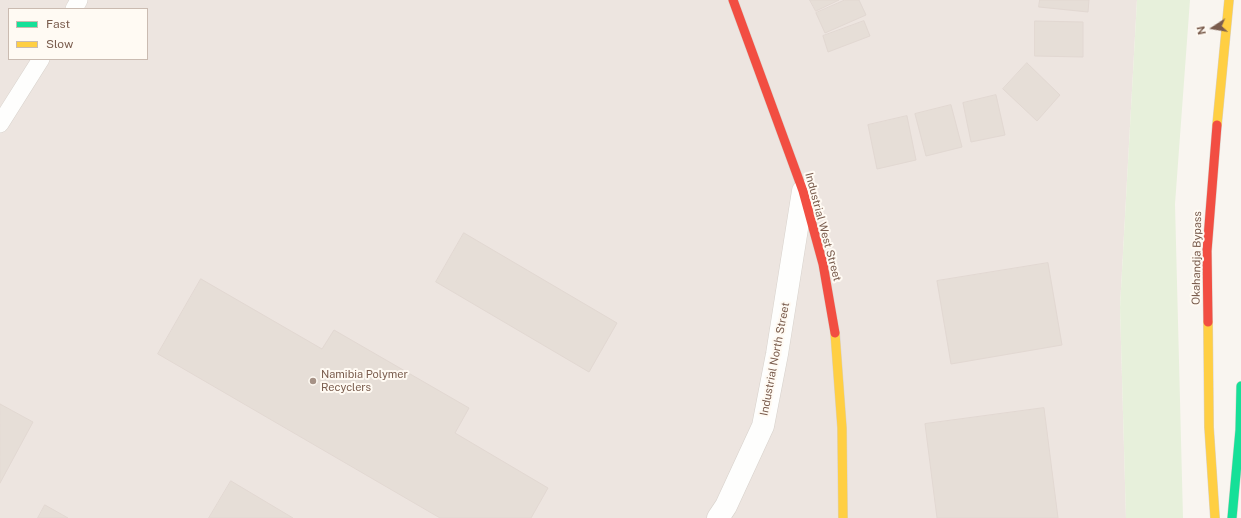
<!DOCTYPE html>
<html>
<head>
<meta charset="utf-8">
<style>
	body { margin:0 }
	#map { position:relative; width:1241px; height:518px; overflow:hidden; background:#f9f5f0; font-family:"Public Sans",sans-serif }
	canvas { display:block }
	.legend { position:absolute; left:8px; top:8px; width:140px; height:52px; box-sizing:border-box; background:#fffaf3; border:1px solid #cabbb1; margin:0; padding:5px 7px; list-style:none; font-size:12px; color:#7a5c4d }
	.legend li { display:flex; align-items:center; gap:8px; height:20px }
	.legend b { width:20px; border:1px solid #cabbb1 }
	.north { position:absolute; left:1193px; top:8px; width:40px; height:40px; -webkit-text-stroke:3px #fffaf3; paint-order:stroke; rotate:258deg; font-size:11px; font-weight:700; line-height:16px; text-align:center; color:#7a5c4d }
	.north::after { content:''; display:block; margin:auto; width:14px; height:18px; background:#7a5c4d; clip-path:polygon(50% 0,100% 100%,50% 72%,0 100%) }
</style>
</head>
<body>
<div id="map">
<canvas width="1241" height="518"></canvas>
<ul class="legend">
<li><b style="height:5px;background:#16e098"></b>Fast</li>
<li><b style="height:5px;background:#ffcf43"></b>Slow</li>
</ul>
<div class="north">N</div>
</div>
<script>
const g = document.querySelector('canvas').getContext('2d');
g.lineJoin = 'round';
function fillPath(path, color) { g.fillStyle = color; g.fill(path, 'evenodd'); }
function trace(path, color, width, dash) { g.strokeStyle = color; g.lineWidth = width; g.lineCap = dash ? 'butt' : 'round'; g.setLineDash(dash || []); g.stroke(path); }
function drawText(font, color, halo, rows, align = 'center') {
  g.font = font + ' "Public Sans",sans-serif'; g.lineWidth = 4; g.setLineDash([]); g.textBaseline = 'middle'; g.strokeStyle = halo; g.fillStyle = color; for (const [text, x, y, turn = 0] of rows) {
    g.save(); g.translate(x, y); g.rotate((+turn || 0) * Math.PI / 180); g.textAlign = isNaN(turn) ? turn : align; if (halo) g.strokeText(text, 0, 0); g.fillText(text, 0, 0); g.restore();
  }
}
const industrial = new Path2D(`
	M0,0H1137L1120,307L1126,518H0ZM9,9H147V59H9Z`);
const green = new Path2D(`
	M1137,0H1190L1175,204L1183,518H1126L1120,307Z`);
const building = new Path2D(`
	M810,0H839L816,11Z
	M845,0H859L866,15L825,33L816,13Z
	M1040,0H1089L1088,12L1039,7Z
	M864,21L870,36L828,52L823,36Z
	M1035,21L1083,22V57L1035,56Z
	M1027,63L1060,95L1037,121L1003,89Z
	M996,95L1005,135L971,142L963,103Z
	M951,105L962,147L926,156L915,114Z
	M907,116L916,160L877,169L868,125Z
	M464,233L617,323L589,372L436,282Z
	M1048,263L1062,345L951,364L937,281Z
	M201,279L322,349L334,330L469,408L455,433L548,488L531,518H440L158,354Z
	M0,404L33,422L0,483Z
	M1044,408L1058,518H937L925,424Z
	M231,481L293,518H209Z
	M45,505L68,518H38Z`);
const lane = new Path2D(`
	M74,9L79,0
	M0,124L41,59`);
const street = new Path2D(`
	M718,518L726,506L763,426L777,354L803,191`);
const fast = new Path2D(`
	M1232,518L1240,430L1241,386`);
const slow = new Path2D(`
	M1217,125L1229,0
	M1208,322L1209,427L1215,518
	M835,333L842,428L843,518`);
const jam = new Path2D(`
	M733,0L803,191L823,264L835,333
	M1208,322L1207,251L1217,125`);
const markers = [
	[313,381,4,"#a69286"]
];
const streetNames = [
	["Industrial West Street",823,227,75],
	["Okahandja Bypass",1197,258,-89],
	["Industrial North Street",775,359,-79]
];
const poiNames = [
	["Namibia Polymer",321,375],
	["Recyclers",321,388]
];
fillPath(industrial, '#ede5e0');
fillPath(green, '#e7f0db');
fillPath(building, '#e6ded7');
trace(building, '#e2d8d2', 1);
trace(lane, '#d7d1cb', 18);
trace(street, '#d7d1cb', 23);
trace(fast, '#d9d2cb', 10);
trace(slow, '#d9d2cb', 10);
trace(jam, '#d9d2cb', 10);
trace(lane, '#fefefd', 17);
trace(street, '#fefefd', 22);
trace(fast, '#16e098', 9);
trace(slow, '#ffcf43', 9);
trace(jam, '#f24e42', 9);
for (const [x, y, r, color] of markers) { const dot = new Path2D(); dot.arc(x, y, r, 0, 2 * Math.PI); g.fillStyle = color; g.fill(dot); trace(dot, '#fffaf3', 1.5); }
drawText('11px', '#7a5c4d', '#fffaf3', streetNames);
drawText('11px', '#7a5c4d', '#fffaf3', poiNames, 'left');
</script>
</body>
</html>
